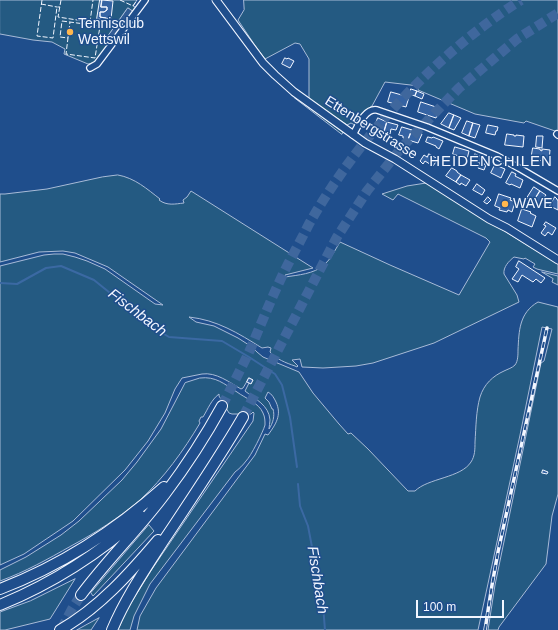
<!DOCTYPE html>
<html>
<head>
<meta charset="utf-8">
<style>
	body { margin:0 }
	#map { position:relative; width:558px; height:630px; overflow:hidden; background:#1f4e8c; font-family:Arial,sans-serif }
	canvas { display:block }
	.scale { position:absolute; left:416px; top:600px; width:88px; height:18px; box-sizing:border-box; border:2px solid #f2f6ff; border-top:0; padding-left:5px; font-size:12px; line-height:14px; white-space:nowrap; color:#f2f6ff; -webkit-text-stroke:3px #1f4e8c; paint-order:stroke }
</style>
</head>
<body>
<div id="map">
<canvas width="558" height="630"></canvas>
<div class="scale">100 m</div>
</div>
<script>
const g = document.querySelector('canvas').getContext('2d');
g.lineJoin = 'round';
function fillPath(path, color) { g.fillStyle = color; g.fill(path, 'evenodd'); }
function trace(path, color, width, dash) { g.strokeStyle = color; g.lineWidth = width; g.lineCap = dash ? 'butt' : 'round'; g.setLineDash(dash || []); g.stroke(path); }
function drawText(font, color, halo, rows, align = 'center') {
  g.font = font + ' Arial,sans-serif'; g.lineWidth = 3; g.setLineDash([]); g.textBaseline = 'middle'; g.strokeStyle = halo; g.fillStyle = color; for (const [text, x, y, turn = 0] of rows) {
    g.save(); g.translate(x, y); g.rotate((+turn || 0) * Math.PI / 180); g.textAlign = isNaN(turn) ? turn : align; if (halo) g.strokeText(text, 0, 0); g.fillText(text, 0, 0); g.restore();
  }
}
const green = new Path2D(`
	M0,0H137L133,6L137,8L134,12L128,8L104,42L109,46L97,62L88,64L64,54L65,49L52,42L33,40L0,34Z
	M244,0H558V132L526,121L524,123L475,114L418,90L419,86L385,82L372,106L365,111L355,125L351,123L347,125L309,99V59L300,44L295,43L265,59L254,44L238,20L244,10Z
	M295,98H297L298,99L343,132L342,134Z
	M118,175C135,178 147,189 160,199L159,200C167,206 175,204 184,203L183,200L187,197L191,191L313,268L285,275V277C298,275 314,274 324,265C331,259 335,250 340,242L390,265L459,295L490,242L486,238L398,194L393,200L382,194L407,186L426,183L558,264V274L545,271L537,269L533,267L535,264L525,258L524,259L514,257C509,261 503,267 504,274L517,295L519,302L434,343L373,363L356,366L323,368L302,367L300,359L292,360L298,366L297,367L295,366C286,363 276,359 270,352L271,348L268,347L262,348C238,333 217,320 189,317L196,322L214,326L238,338L252,347L257,352L263,357L299,372L313,393L339,424L348,434L351,433L368,449L408,491H415C428,478 461,478 471,462C475,456 475,449 475,442C476,427 476,411 480,397C484,384 493,376 504,371C508,369 512,368 515,365C518,361 518,355 518,350C519,331 519,313 538,302L558,307V494L552,516L546,564L499,627L498,630H488L495,585L541,363L544,361L552,329L542,327L520,435L478,630H137L140,616L156,588L249,463L255,455L265,434L268,435C276,424 282,415 276,402C274,398 272,394 268,392L265,398L269,402L272,409H273C275,416 273,423 269,429C269,426 270,423 270,420C269,405 255,399 245,391L249,383H251L253,380L249,378L243,388L241,389C229,382 216,372 202,374C195,375 189,377 182,378L175,389L165,413L148,441L125,470L73,521L24,554L0,565V266L44,255L54,254H63L75,257L87,261L105,269L155,304L163,305L108,267L75,253L63,251L39,252L0,262V194H5L47,189L102,177Z
	M542,272L558,276V285L552,282L553,279Z
	M200,378C216,376 224,384 237,392C245,398 259,403 263,413C265,417 265,421 265,425C263,432 251,456 246,461C243,465 239,469 235,472L150,584L134,616L130,630H118L126,611L152,569L253,421L254,413L253,412L251,414H232L229,413L219,396V394C211,400 208,409 203,417H201L199,421L200,423C184,450 164,478 140,500C119,518 95,533 71,546C48,559 25,572 0,581V570L26,557L61,535L79,521L122,480L137,462L161,429L185,383Z
	M149,525L154,531L93,596L91,593Z
	M75,579L50,619L5,630H0V612L30,601Z
	M99,618L91,630H77Z`);
const parking = new Path2D(`
	M128,8L134,12L109,46L104,42Z`);
const stream = new Path2D(`
	M0,283L17,284L46,268L61,266L94,280L115,297L131,304L149,325L169,337L222,341L249,357L275,374L282,385L290,417L297,467
	M298,484L300,506L308,526L323,605L325,630`);
const building = new Path2D(`
	M100,0H102L101,7H107V10L104,12H100V17L106,18L105,20L97,19Z
	M102,0L113,1L111,19L100,17V12H104L107,10V7H101Z
	M285,58L287,59L288,58L294,61L290,68L282,64Z
	M411,89L417,91L415,96L410,94Z
	M417,91L424,94L422,99L415,96Z
	M391,92L409,97L406,107L388,102Z
	M421,102L439,108L436,118L418,112Z
	M449,113L454,115L449,128L441,124Z
	M454,115L461,118L454,130L449,128Z
	M378,118L387,122L384,132L379,130L380,125L376,123Z
	M467,121L473,123L469,136L462,133Z
	M387,122L398,125L396,130L391,129L390,134L384,132Z
	M473,123L480,125L475,138L469,136Z
	M488,125L498,127L497,131H496L495,135L486,133Z
	M402,127L412,130L408,140L403,138V136L399,135Z
	M412,130L422,134L418,143L408,140Z
	M507,134L514,135V136H516V135L524,136L523,147L505,145Z
	M537,136H543L542,148L536,147Z
	M428,137L432,138L433,137L443,141L439,149L436,147V146L426,142Z
	M455,147L469,151L467,159L453,154Z
	M533,148L540,149V150L542,151V149L550,150L549,161L531,160Z
	M429,154L438,159L433,166L425,161L423,164L420,161L424,155L427,157Z
	M475,154L486,159L484,164L486,165L484,170L478,168L480,163L473,160Z
	M495,165L505,169L501,178L491,173Z
	M452,168L457,171V172L461,175L456,182L446,176Z
	M512,172L516,174L515,176L523,180L520,188L511,184L510,185L506,183Z
	M461,175L470,180L466,186L461,183L460,185L456,182Z
	M477,184L485,190L482,195L473,190Z
	M534,187L540,191L533,202L527,198Z
	M540,191L546,195L539,205L533,202Z
	M499,194L511,198L510,200L515,202L512,212L508,210L507,212L499,210L500,208L495,206Z
	M488,197L491,200L487,204L484,202Z
	M555,197L557,199V200H558V210L550,206Z
	M522,209L531,212L530,213L536,216L532,227L518,221Z
	M546,222L556,228L552,235L548,232L545,236L541,233L546,226L544,225Z
	M519,261L545,278L541,283L536,279L533,282L522,275L518,282L512,279L519,269L516,267Z
	M249,378L253,380L251,384L247,382Z
	M543,470L548,472L547,474L542,473Z`);
const motorwayTunnel = new Path2D(`
	M222,406C231,388 241,369 250,350C261,324 272,297 284,272C292,256 301,240 309,224C359,136 436,54 521,0
	M243,417L337,237L367,191L402,147L459,88L517,39L558,13
	M61,630L72,609L81,595`);
const minor = new Path2D(`
	M90,68L97,64L145,0
	M557,134L558,135
	M353,135C358,126 365,108 377,110L427,127L497,156L519,168L558,191`);
const tertiary = new Path2D(`
	M216,0L263,63L275,75L294,92L365,143L395,159L489,219L507,228L558,260`);
const motorway = new Path2D(`
	M0,589C60,566 116,530 164,487
	M81,595C107,560 139,529 165,494C186,466 205,437 222,406
	M0,605C51,584 100,553 141,516
	M60,630C99,608 130,573 158,540
	M112,630C125,599 144,571 162,543C190,501 218,460 243,417`);
const rail = new Path2D(`
	M485,630L492,585L498,552L547,328`);
const fence = new Path2D(`
	M42,0L37,36L53,38L57,7H60
	M61,0L58,17L90,22L93,0
	M120,0L133,6L137,0
	M41,4L57,7
	M62,21L100,26L95,58L66,54L68,38L60,37Z
	M68,38L70,22`);
const markers = [
	[70,32,4,"#ffb74d"],
	[505,204,4,"#ffb74d"]
];
const poiNames = [
	["Tennisclub",78,24],
	["Wettswil",78,40],
	["WAVE",513,204]
];
const streetNames = [
	["Ettenbergstrasse",371,128,32]
];
const neighbourhoodNames = [
	["HEIDENCHILEN",491,162]
];
const waterNames = [
	["Fischbach",137,313,37],
	["Fischbach",317,580,81]
];
fillPath(green, '#245a82');
trace(green, '#a8bbd7', 1);
fillPath(parking, '#305b95');
trace(parking, '#a8bbd7', 1);
trace(stream, '#3b69a3', 2);
fillPath(building, '#3563a3');
trace(building, '#f2f6ff', 1);
trace(motorwayTunnel, '#3f679d', 10, [10, 5]);
trace(minor, '#f2f6ff', 8);
trace(tertiary, '#f2f6ff', 9);
trace(motorway, '#f2f6ff', 12);
trace(minor, '#1f4e8c', 5.5);
trace(tertiary, '#1f4e8c', 7);
trace(motorway, '#1f4e8c', 10);
trace(rail, '#f2f6ff', 3.5);
trace(rail, '#1f4e8c', 2, [6]);
trace(fence, '#f2f6ff', 1, [5, 2]);
for (const [x, y, r, color] of markers) { const dot = new Path2D(); dot.arc(x, y, r, 0, 2 * Math.PI); g.fillStyle = color; g.fill(dot); trace(dot, '#1f4e8c', 1.5); }
drawText('14px', '#f2f6ff', '#1f4e8c', poiNames, 'left');
drawText('14px', '#f2f6ff', '#1f4e8c', streetNames);
g.letterSpacing = '1px';
drawText('15px', '#f2f6ff', '#1f4e8c', neighbourhoodNames);
g.letterSpacing = '0px';
drawText('italic 15px', '#f2f6ff', '#1f4e8c', waterNames);
</script>
</body>
</html>
